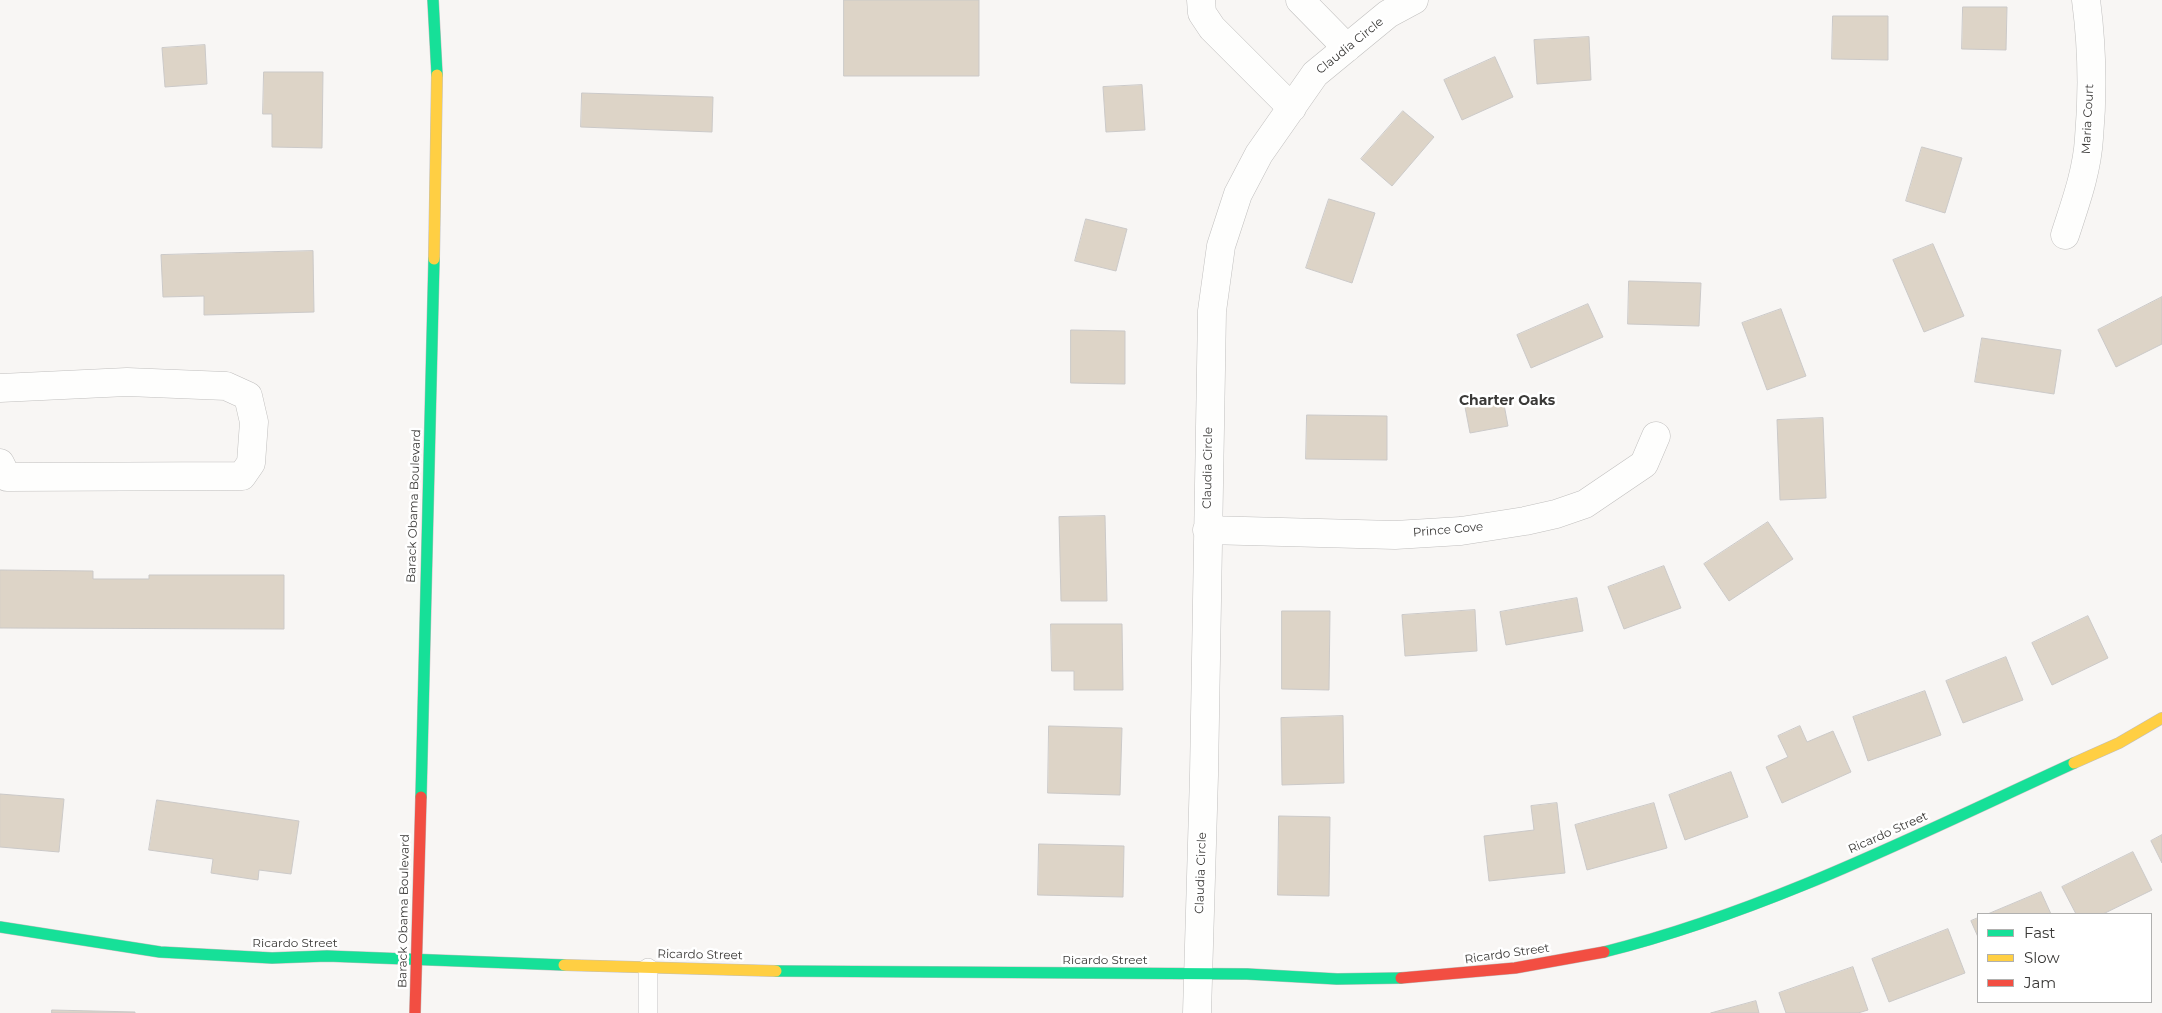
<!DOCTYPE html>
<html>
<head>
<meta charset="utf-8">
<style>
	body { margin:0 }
	#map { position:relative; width:2162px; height:1013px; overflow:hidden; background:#f8f6f4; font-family:Montserrat,sans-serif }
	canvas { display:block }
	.legend { position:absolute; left:1977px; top:913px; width:175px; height:90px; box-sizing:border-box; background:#fff; border:1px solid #b0b0af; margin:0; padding:6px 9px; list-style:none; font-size:15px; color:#3a3937 }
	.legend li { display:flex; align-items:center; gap:10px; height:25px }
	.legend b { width:25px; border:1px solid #b0b0af }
</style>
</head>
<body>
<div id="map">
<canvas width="2162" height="1013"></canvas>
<ul class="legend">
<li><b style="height:6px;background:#16e098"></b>Fast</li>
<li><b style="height:6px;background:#ffcf43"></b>Slow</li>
<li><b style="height:6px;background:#f24e42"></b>Jam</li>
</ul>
</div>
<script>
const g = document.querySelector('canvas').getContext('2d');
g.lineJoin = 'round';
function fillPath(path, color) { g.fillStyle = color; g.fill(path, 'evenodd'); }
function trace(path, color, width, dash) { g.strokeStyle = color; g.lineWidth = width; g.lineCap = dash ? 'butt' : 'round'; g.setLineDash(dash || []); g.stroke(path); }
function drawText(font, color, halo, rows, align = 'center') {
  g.font = font + ' Montserrat,sans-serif'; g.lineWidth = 5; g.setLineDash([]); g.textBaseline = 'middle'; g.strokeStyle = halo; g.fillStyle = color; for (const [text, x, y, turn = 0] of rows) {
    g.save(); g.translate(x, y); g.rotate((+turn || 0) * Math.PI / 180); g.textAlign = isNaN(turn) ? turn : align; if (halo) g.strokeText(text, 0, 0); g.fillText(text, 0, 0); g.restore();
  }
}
const building = new Path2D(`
	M844,0H979V76H844Z
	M1963,7H2007L2006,50L1962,49Z
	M1833,16H1888V60L1832,59Z
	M1589,37L1591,80L1537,84L1534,40Z
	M205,45L207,84L165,87L162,48Z
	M1495,57L1513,97L1462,120L1444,80Z
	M264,72H323L322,148L272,147V114H263Z
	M1142,85L1145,130L1106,132L1103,87Z
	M582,93L713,97L712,132L581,127Z
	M1403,111L1434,137L1392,186L1361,159Z
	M1922,147L1962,158L1945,213L1906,201Z
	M1329,199L1375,213L1352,283L1306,268Z
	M1086,219L1127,229L1116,271L1075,261Z
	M1933,244L1964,316L1924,332L1893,260Z
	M313,251L314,312L204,315V296L163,297L161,255Z
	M1629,281L1701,283L1699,326L1628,324Z
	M2162,297V344L2116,367L2098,330Z
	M1588,304L1603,337L1531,368L1517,335Z
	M1781,309L1806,376L1767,390L1742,323Z
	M1071,330L1125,331V384L1071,383Z
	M1982,338L2061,350L2054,394L1975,382Z
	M1503,399L1508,426L1470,433L1465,407Z
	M1307,415L1387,416V460L1306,459Z
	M1823,418L1826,498L1780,500L1777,420Z
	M1105,516L1107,601H1061L1059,517Z
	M1768,522L1793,559L1729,601L1704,564Z
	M1664,566L1681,608L1624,629L1608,587Z
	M0,570L93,571V579H149V575H284V629L0,628Z
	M1577,598L1583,631L1506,645L1500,612Z
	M1475,610L1477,651L1405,656L1402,615Z
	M1282,611H1330L1329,690L1282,689Z
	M2088,616L2108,658L2052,685L2032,643Z
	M1051,624H1122L1123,690H1074V671H1052Z
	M2006,657L2023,700L1963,723L1946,681Z
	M1925,691L1941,735L1868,761L1853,717Z
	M1343,716L1344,783L1282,785L1281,718Z
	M1049,726L1122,728L1120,795L1048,793Z
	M1800,726L1807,742L1833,731L1851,772L1782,803L1766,767L1788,757L1778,736Z
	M1731,772L1748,817L1685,840L1669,795Z
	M0,794L64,799L59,852L0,847Z
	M157,800L299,821L291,874L259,870L258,880L211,873L213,859L149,850Z
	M1557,803L1565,873L1489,881L1484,836L1534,830L1531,806Z
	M1654,803L1667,848L1587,870L1575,825Z
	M1279,816L1330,817L1329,896L1278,895Z
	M2162,835V863L2151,841Z
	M1039,844L1124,846L1123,897L1038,895Z
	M2133,852L2152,890L2103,914H2076L2062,887Z
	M2041,892L2051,914H1988Z
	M1978,918V937L1971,921Z
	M1948,929L1965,973L1889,1002L1872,959Z
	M1853,967L1868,1010L1858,1013H1786L1779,993Z
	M1756,1001L1759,1013H1711Z
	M52,1010L135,1012V1013H52Z`);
const lane = new Path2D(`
	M648,1013V968`);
const street = new Path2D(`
	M1201,0L1202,13L1212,28L1292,108
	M1300,0L1347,48
	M2065,235C2075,204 2087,172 2089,138C2093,93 2092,45 2086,0
	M0,388L127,382L226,386L248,396L254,422L251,463L242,476L7,477L0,463
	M1207,530L1395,535L1461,531L1525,521L1556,514L1585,504L1644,464L1656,436
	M1197,1013L1204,775L1212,311L1221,246L1238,194L1259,154L1315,74L1388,14L1414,0`);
const fast = new Path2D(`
	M433,0L437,75
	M421,797L434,259
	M0,927L160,952L272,958L327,956L564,965
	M1604,952C1768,911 1921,833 2074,763
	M776,971L1247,974L1337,979L1401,978`);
const slow = new Path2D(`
	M434,259L437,75
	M2074,763L2119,743L2162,718
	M564,965L776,971`);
const jam = new Path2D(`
	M1401,978L1515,968L1604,952
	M415,1013L421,797`);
const streetNames = [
	["Claudia Circle",1350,46,-39],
	["Maria Court",2088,119,-87],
	["Claudia Circle",1208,468,-89],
	["Barack Obama Boulevard",414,506,-88],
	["Prince Cove",1448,530,-5],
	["Ricardo Street",1888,833,-24],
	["Claudia Circle",1201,873,-88],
	["Barack Obama Boulevard",404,911,-89],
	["Ricardo Street",295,943],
	["Ricardo Street",1507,954,-8],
	["Ricardo Street",700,955,1],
	["Ricardo Street",1105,960]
];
const neighbourhoodNames = [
	["Charter Oaks",1507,401]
];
fillPath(building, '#ddd4c7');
trace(building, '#cbc9c8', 1);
trace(lane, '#c0bfbe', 20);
trace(street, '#c0bfbe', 29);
trace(fast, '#c0bfbe', 12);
trace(slow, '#c0bfbe', 12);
trace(jam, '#c0bfbe', 12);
trace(lane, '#fefefd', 19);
trace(street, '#fefefd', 28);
trace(fast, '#16e098', 11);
trace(slow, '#ffcf43', 11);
trace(jam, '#f24e42', 11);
drawText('12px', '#3a3937', '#fff', streetNames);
drawText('bold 14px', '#3a3937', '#fff', neighbourhoodNames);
</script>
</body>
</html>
